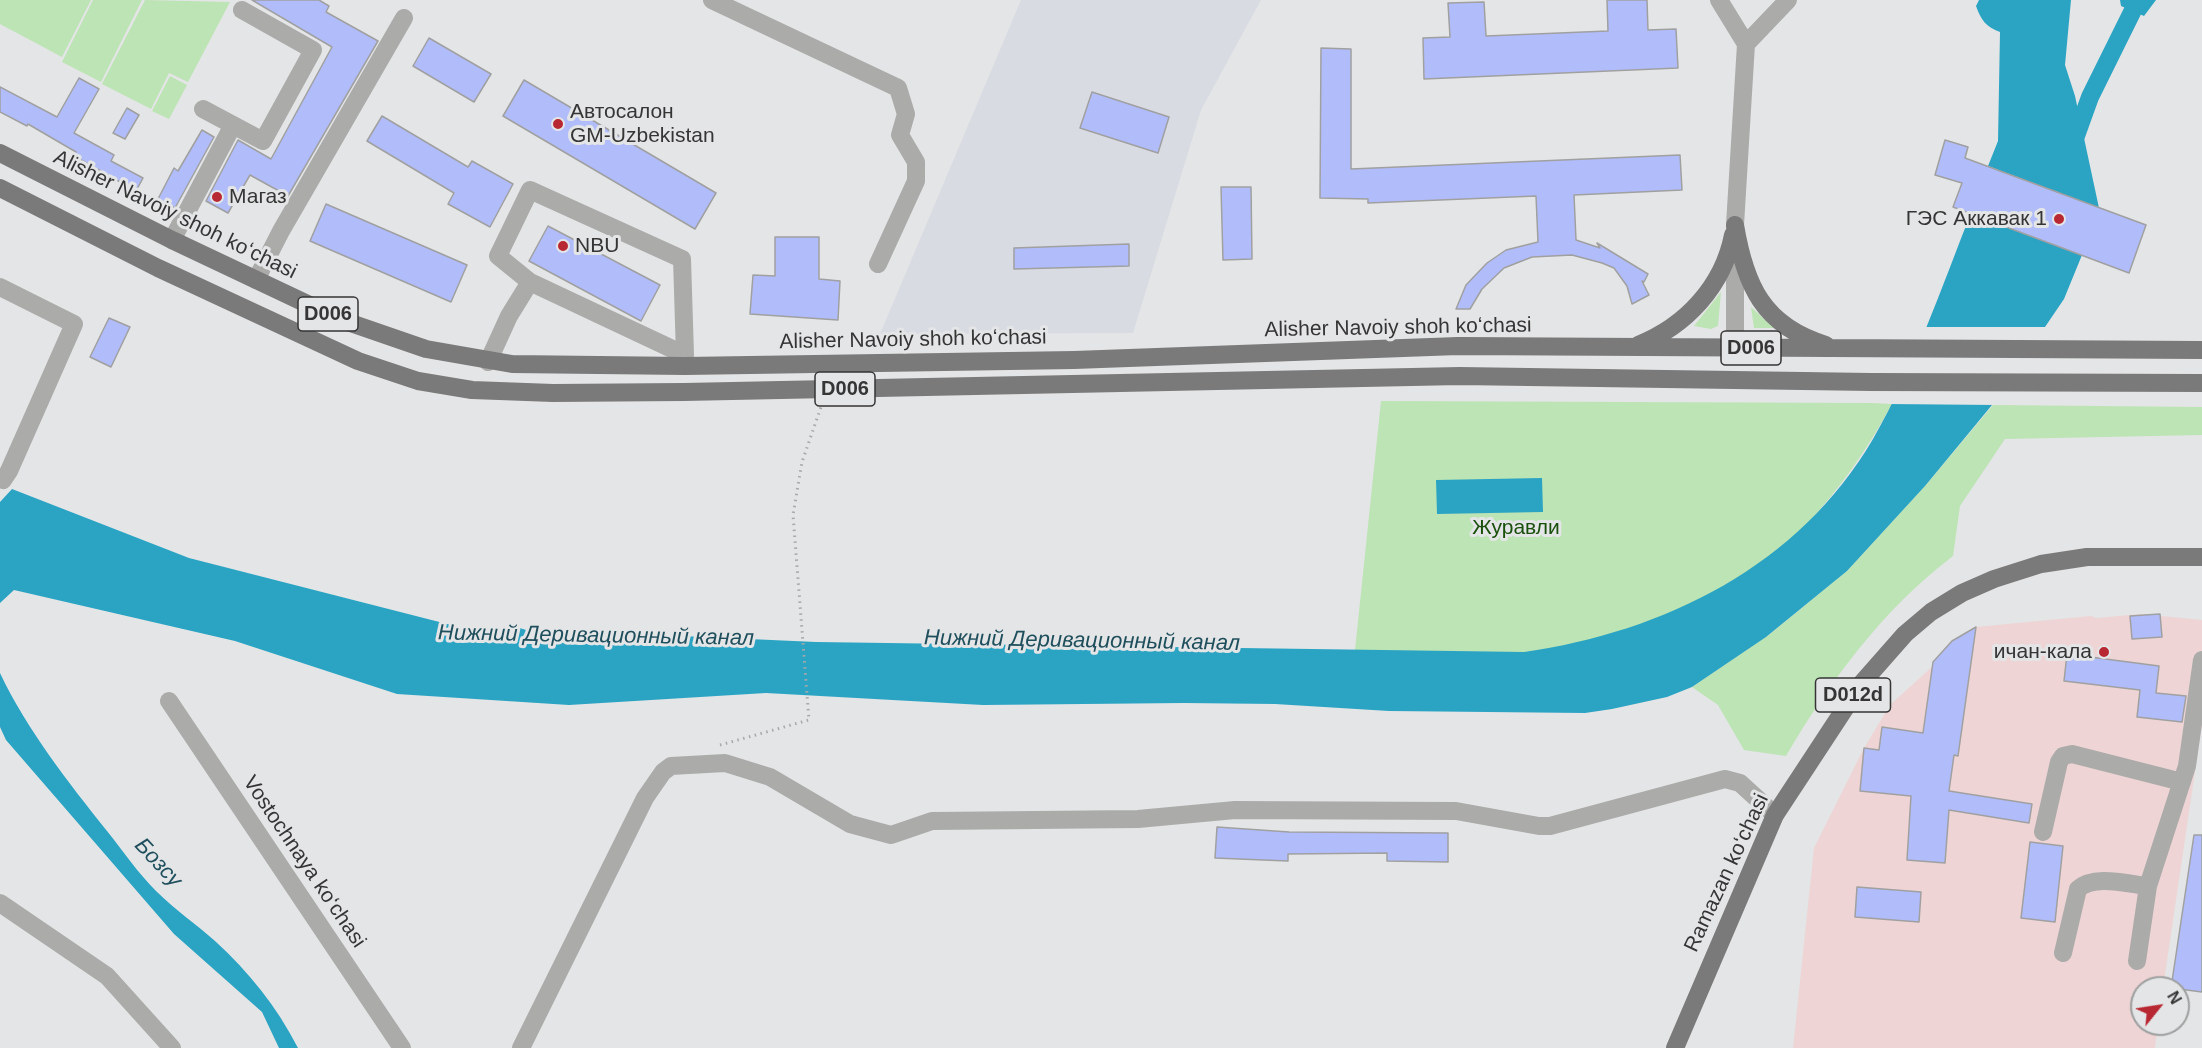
<!DOCTYPE html>
<html>
<head>
<meta charset="utf-8">
<style>
	body { margin:0 }
	#map { position:relative; width:2202px; height:1048px; overflow:hidden; background:#e4e5e6; font-family:Arial,sans-serif }
	canvas { display:block }
	.north { position:absolute; left:2130px; top:976px; width:60px; height:60px; box-sizing:border-box; background:#e4e5e6; border:2px solid #9e9f9f; border-radius:50%; rotate:60deg; font-size:16px; font-weight:700; line-height:24px; text-align:center; color:#353535 }
	.north::after { content:''; display:block; margin:auto; width:21px; height:27px; background:#b82832; clip-path:polygon(50% 0,100% 100%,50% 72%,0 100%) }
</style>
</head>
<body>
<div id="map">
<canvas width="2202" height="1048"></canvas>
<div class="north">N</div>
</div>
<script>
const g = document.querySelector('canvas').getContext('2d');
g.lineJoin = 'round';
function fillPath(path, color) { g.fillStyle = color; g.fill(path, 'evenodd'); }
function trace(path, color, width, dash) { g.strokeStyle = color; g.lineWidth = width; g.lineCap = dash ? 'butt' : 'round'; g.setLineDash(dash || []); g.stroke(path); }
function drawText(font, color, halo, rows, align = 'center') {
  g.font = font + ' Arial,sans-serif'; g.lineWidth = 6; g.setLineDash([]); g.textBaseline = 'middle'; g.strokeStyle = halo; g.fillStyle = color; for (const [text, x, y, turn = 0] of rows) {
    g.save(); g.translate(x, y); g.rotate((+turn || 0) * Math.PI / 180); g.textAlign = isNaN(turn) ? turn : align; if (halo) g.strokeText(text, 0, 0); g.fillText(text, 0, 0); g.restore();
  }
}
const built = new Path2D(`
	M1021,0H1261L1201,110L1133,333L880,334Z`);
const industrial = new Path2D(`
	M2141,614L2202,620V724L2163,988H2142V1024H2158L2155,1048H1793L1814,848L1864,748L1890,705L1976,627L2091,616L2097,618Z`);
const green = new Path2D(`
	M0,0H91L62,57L0,24Z
	M93,0H142L101,82L62,62Z
	M145,0L230,2L188,82L169,73L151,109L102,84Z
	M170,76L187,85L169,119L152,111Z
	M1721,292L1718,326L1711,329L1694,326Z
	M1751,307L1774,328H1754Z
	M1381,401L1871,403L1892,404C1868,448 1840,489 1805,526C1745,590 1611,647 1524,652C1468,656 1411,651 1355,650Z
	M1993,405L2202,407V435L2005,439L1960,506L1953,556C1883,609 1830,681 1786,756L1744,750L1718,705L1692,687L1770,634L1847,571L1925,486Z`);
const water = new Path2D(`
	M1979,0H2071L2065,65L2075,96L2099,208L1988,166L1998,141L2000,32C1986,27 1981,20 1976,6Z
	M2120,0H2156L2144,16L2121,6Z
	M1971,213L2082,255L2064,299L1992,405L1925,486L1847,571L1766,637L1692,687L1667,697L1612,709L1585,713L1389,711L1275,704L1184,703L983,705L766,693L569,705L397,694L235,641L14,590L0,603V502L12,489L189,558L502,638L516,627L571,643L682,636L816,642L1524,652C1664,632 1799,566 1873,439C1914,368 1941,289 1971,213Z
	M1542,478L1543,512L1437,514L1436,480Z
	M0,673C27,730 68,782 107,831C123,851 138,873 156,891C174,909 196,924 215,941C249,972 277,1007 298,1048H279L262,1012L174,934L6,740L0,727Z`);
const pier = new Path2D(`
	M1923,327H2047L1996,405L1888,404Z`);
const canal = new Path2D(`
	M2072,147L2090,97L2138,0`);
const building = new Path2D(`
	M252,0H319L329,6L326,12L378,41L288,196L250,175L228,213L206,201L238,140L271,159L332,47Z
	M1607,0H1647L1648,30L1676,29L1678,68L1424,79L1423,38L1450,37L1448,3L1484,2L1486,36L1608,31Z
	M429,38L491,74L474,102L413,66Z
	M1321,48L1351,49V169L1680,155L1682,190L1574,195L1576,240L1600,248L1597,243L1648,274L1644,282L1642,281L1649,295L1632,304L1627,286L1614,268L1602,263L1572,255L1532,257L1504,268L1482,289L1470,309H1456L1466,285L1487,263L1506,250L1538,242L1536,196L1368,203V199L1320,198Z
	M79,78L99,89L74,133L114,155L111,161L143,178L136,191L74,156L76,152L28,124L27,126L0,112V87L57,117Z
	M524,80L716,193L695,229L503,116Z
	M1092,92L1169,117L1158,153L1080,128Z
	M127,108L139,115L125,139L113,133Z
	M382,116L468,167L472,161L513,184L490,227L448,204L454,193L367,141Z
	M202,130L214,137L175,208L158,199L174,168L178,171Z
	M1945,140L1968,147L1965,158L2146,225L2129,273L1953,207L1962,183L1935,175Z
	M1221,187H1251L1252,259L1223,260Z
	M326,204L467,265L451,302L310,241Z
	M548,226L660,285L641,321L529,261Z
	M775,237H819V279L840,281L838,320L750,314L753,275L775,276Z
	M1129,244V266L1014,269V248Z
	M109,318L130,327L111,367L90,357Z
	M2160,614L2162,637L2132,639L2130,616Z
	M1976,627L1958,756L1954,755L1949,791L2032,804L2029,823L1949,810L1945,863L1907,860L1911,796L1860,791L1864,748L1879,750L1882,727L1923,733L1933,662L1952,641Z
	M2067,654L2159,666L2156,693L2186,696L2182,722L2137,717L2140,690L2064,681Z
	M1217,827L1289,832L1448,833V862L1387,861V853L1288,854V861L1215,858Z
	M2194,835H2202V992L2171,988Z
	M2030,842L2063,846L2055,922L2021,918Z
	M1857,887L1921,892L1919,922L1855,917Z`);
const path = new Path2D(`
	M720,745L809,720L793,515L802,462L821,407`);
const minor = new Path2D(`
	M712,0L898,88L906,114L900,135L916,162V181L878,264
	M1719,0L1746,44L1735,225V348
	M1746,44L1788,0
	M203,109L233,125
	M172,240L233,125L263,141L313,50L242,10
	M256,280L281,231L404,18
	M0,287L74,324L9,471L3,480L0,479
	M488,362L509,316L530,282L685,355L682,259L530,190L498,256L530,282
	M169,701L402,1048
	M2043,832L2059,762L2063,756L2072,754L2182,782
	M0,903L107,976L172,1048
	M2063,953L2078,889C2094,874 2128,884 2148,886
	M2137,961L2148,886L2187,766L2202,660
	M521,1048L645,798L663,772L671,766L725,763L770,777L850,824L891,835L932,821L1138,819L1235,810L1456,811L1539,826H1550L1725,779L1740,783L1775,815`);
const major = new Path2D(`
	M0,153L172,240L339,319L426,349L512,364L685,366L1074,360L1458,346L2202,350
	M0,188L158,268L358,361L418,381L472,390L553,393L684,392L1460,376L1871,382L2202,383
	M1735,225C1745,285 1763,326 1826,345
	M1638,345C1686,326 1723,286 1733,235
	M1675,1048L1775,815L1861,684L1905,634L1931,612L1962,593L1994,579L2041,564L2087,557H2202`);
const markers = [
	[558,124,6,"#b82832"],
	[217,197,6,"#b82832"],
	[2059,219,6,"#b82832"],
	[563,246,6,"#b82832"],
	[2104,652,6,"#b82832"]
];
const shields = [
	[328,314,60],
	[1751,348,60],
	[845,389,60],
	[1853,695,75]
];
const shieldNames = [
	["D006",328,314],
	["D006",1751,348],
	["D006",845,389],
	["D012d",1853,695]
];
const poiNames = [
	["Автосалон",570,112],
	["GM-Uzbekistan",570,136],
	["Магаз",229,197],
	["ГЭС Аккавак 1",2047,219,"right"],
	["NBU",575,246],
	["ичан-кала",2092,652,"right"]
];
const streetNames = [
	["Alisher Navoiy shoh koʻchasi",175,215,26],
	["Alisher Navoiy shoh koʻchasi",1398,328,-1],
	["Alisher Navoiy shoh koʻchasi",913,340,-1],
	["Vostochnaya ko‘chasi",304,862,56],
	["Ramazan ko‘chasi",1727,873,-65]
];
const parkNames = [
	["Журавли",1516,528]
];
const waterNames = [
	["Нижний Деривационный канал",596,636,1],
	["Нижний Деривационный канал",1082,641,1],
	["Бозсу",158,863,47]
];
fillPath(built, '#d9dbe3');
fillPath(industrial, '#eed4d4');
fillPath(green, '#bde4b4');
fillPath(water, '#2ba4c4');
fillPath(pier, '#e4e5e6');
trace(canal, '#2ba4c4', 18);
fillPath(building, '#b1bdfb');
trace(building, '#a0a0a1', 1.5);
trace(path, '#a8a9a9', 3, [1.5, 4.5]);
trace(minor, '#ababaa', 18);
trace(major, '#7b7a7a', 18);
for (const [x, y, r, color] of markers) { const dot = new Path2D(); dot.arc(x, y, r, 0, 2 * Math.PI); g.fillStyle = color; g.fill(dot); trace(dot, '#e4e5e6', 2); }
for (const [x, y, w] of shields) { const box = new Path2D(); box.roundRect(x - w / 2, y - 17, w, 34, 4.5); g.fillStyle = '#e4e5e6'; g.fill(box); trace(box, '#353535', 1.5); }
drawText('bold 20px', '#353535', null, shieldNames);
drawText('21px', '#353535', '#e4e5e6', poiNames, 'left');
drawText('21px', '#353535', '#e4e5e6', streetNames);
drawText('21px', '#19500b', '#e4e5e6', parkNames);
drawText('italic 22px', '#1f4f5d', '#e4e5e6', waterNames);
</script>
</body>
</html>
